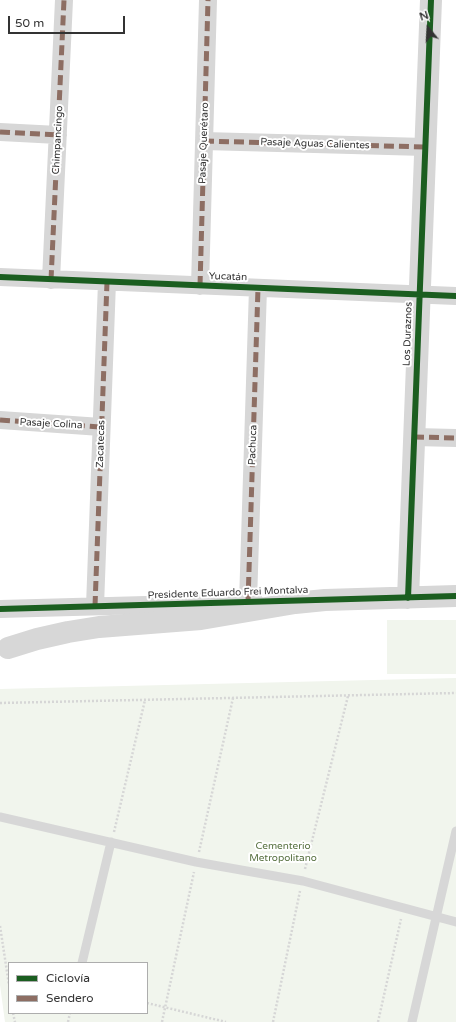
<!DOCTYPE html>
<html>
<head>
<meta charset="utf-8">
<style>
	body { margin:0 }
	#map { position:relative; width:456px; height:1022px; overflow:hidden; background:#fff; font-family:"Varela Round",sans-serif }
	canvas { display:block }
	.legend { position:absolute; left:8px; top:962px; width:140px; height:52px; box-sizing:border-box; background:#fff; border:1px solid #adadad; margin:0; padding:5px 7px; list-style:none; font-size:12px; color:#333 }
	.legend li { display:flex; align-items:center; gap:8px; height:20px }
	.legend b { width:20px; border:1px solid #adadad }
	.north { position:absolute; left:408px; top:8px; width:40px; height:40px; -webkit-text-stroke:3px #fff; paint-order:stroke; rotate:342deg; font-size:11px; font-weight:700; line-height:16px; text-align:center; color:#333 }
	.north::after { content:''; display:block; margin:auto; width:14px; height:18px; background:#333; clip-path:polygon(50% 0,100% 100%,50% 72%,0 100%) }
	.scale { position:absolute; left:8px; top:16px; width:117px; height:18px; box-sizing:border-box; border:2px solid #333; border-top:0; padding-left:5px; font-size:12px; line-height:14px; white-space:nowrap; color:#333; -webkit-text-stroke:3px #fff; paint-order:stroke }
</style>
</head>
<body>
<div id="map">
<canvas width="456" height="1022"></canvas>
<ul class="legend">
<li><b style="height:5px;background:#1b5e20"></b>Ciclovía</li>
<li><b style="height:5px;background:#8d6e63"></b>Sendero</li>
</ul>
<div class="north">N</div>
<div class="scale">50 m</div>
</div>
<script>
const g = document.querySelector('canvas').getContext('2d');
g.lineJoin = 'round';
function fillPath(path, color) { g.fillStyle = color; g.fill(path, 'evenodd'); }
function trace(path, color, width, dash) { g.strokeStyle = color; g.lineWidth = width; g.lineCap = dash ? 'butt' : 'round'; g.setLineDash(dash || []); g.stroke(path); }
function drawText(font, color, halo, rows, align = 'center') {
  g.font = font + ' "Varela Round",sans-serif'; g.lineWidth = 4; g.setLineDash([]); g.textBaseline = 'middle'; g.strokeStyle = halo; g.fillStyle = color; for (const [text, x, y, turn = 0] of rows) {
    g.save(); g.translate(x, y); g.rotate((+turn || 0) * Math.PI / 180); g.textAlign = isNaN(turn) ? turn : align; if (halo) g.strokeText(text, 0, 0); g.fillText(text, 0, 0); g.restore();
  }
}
const green = new Path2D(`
	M387,620H456V674H387Z
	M456,678V1022H5L0,985V689ZM9,963H147V1013H9Z`);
const path = new Path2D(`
	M0,703L456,693
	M114,832L145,700
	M199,852L233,698
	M305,869L348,696
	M0,926L9,985
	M147,1003L226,1022
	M13,1013L15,1022
	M68,1022L70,1013
	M162,1022L194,872
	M273,1022L300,891
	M378,1022L401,919`);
const service = new Path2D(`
	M0,817L196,862L303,881L456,922
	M82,963L111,842
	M412,1022L456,831`);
const minor = new Path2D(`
	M0,132L58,135
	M204,141L425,147
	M0,277L456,296
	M51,280L64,0
	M200,286L208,0
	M0,420L101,427
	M414,437L456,438
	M248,602L258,288
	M95,606L107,282
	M0,609L255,602`);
const tertiary = new Path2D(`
	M408,598L431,0
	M8,648L37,639L68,632L99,627L201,619L295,603L325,600L456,596`);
const quiet = new Path2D(`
	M0,132L58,135
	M204,141L425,147
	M51,280L64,0
	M200,286L208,0
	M0,420L101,427
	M414,437L456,438
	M248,602L258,288
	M95,606L107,282`);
const cycleway = new Path2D(`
	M0,277L456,296
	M408,598L431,0
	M0,609L456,596`);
const streetNames = [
	["Chimpancingo",58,140,-87],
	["Pasaje Querétaro",204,143,-88],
	["Pasaje Aguas Calientes",315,144,2],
	["Yucatán",228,277,2],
	["Los Duraznos",408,334,-88],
	["Pasaje Colina",51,424,3],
	["Zacatecas",101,444,-88],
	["Pachuca",253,445,-88],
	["Presidente Eduardo Frei Montalva",228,593,-2]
];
const parkNames = [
	["Cementerio",283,846],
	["Metropolitano",283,858]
];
fillPath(green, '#f1f5ed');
trace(path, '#d6d6d6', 2.5, [2, 2]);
trace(service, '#d7d7d7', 9);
trace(minor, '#d7d7d7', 18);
trace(tertiary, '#d7d7d7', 22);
trace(quiet, '#8d6e63', 5, [10, 5]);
trace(cycleway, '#1b5e20', 6);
drawText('10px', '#333', '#fff', streetNames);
drawText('10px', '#56703f', '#fff', parkNames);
</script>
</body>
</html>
